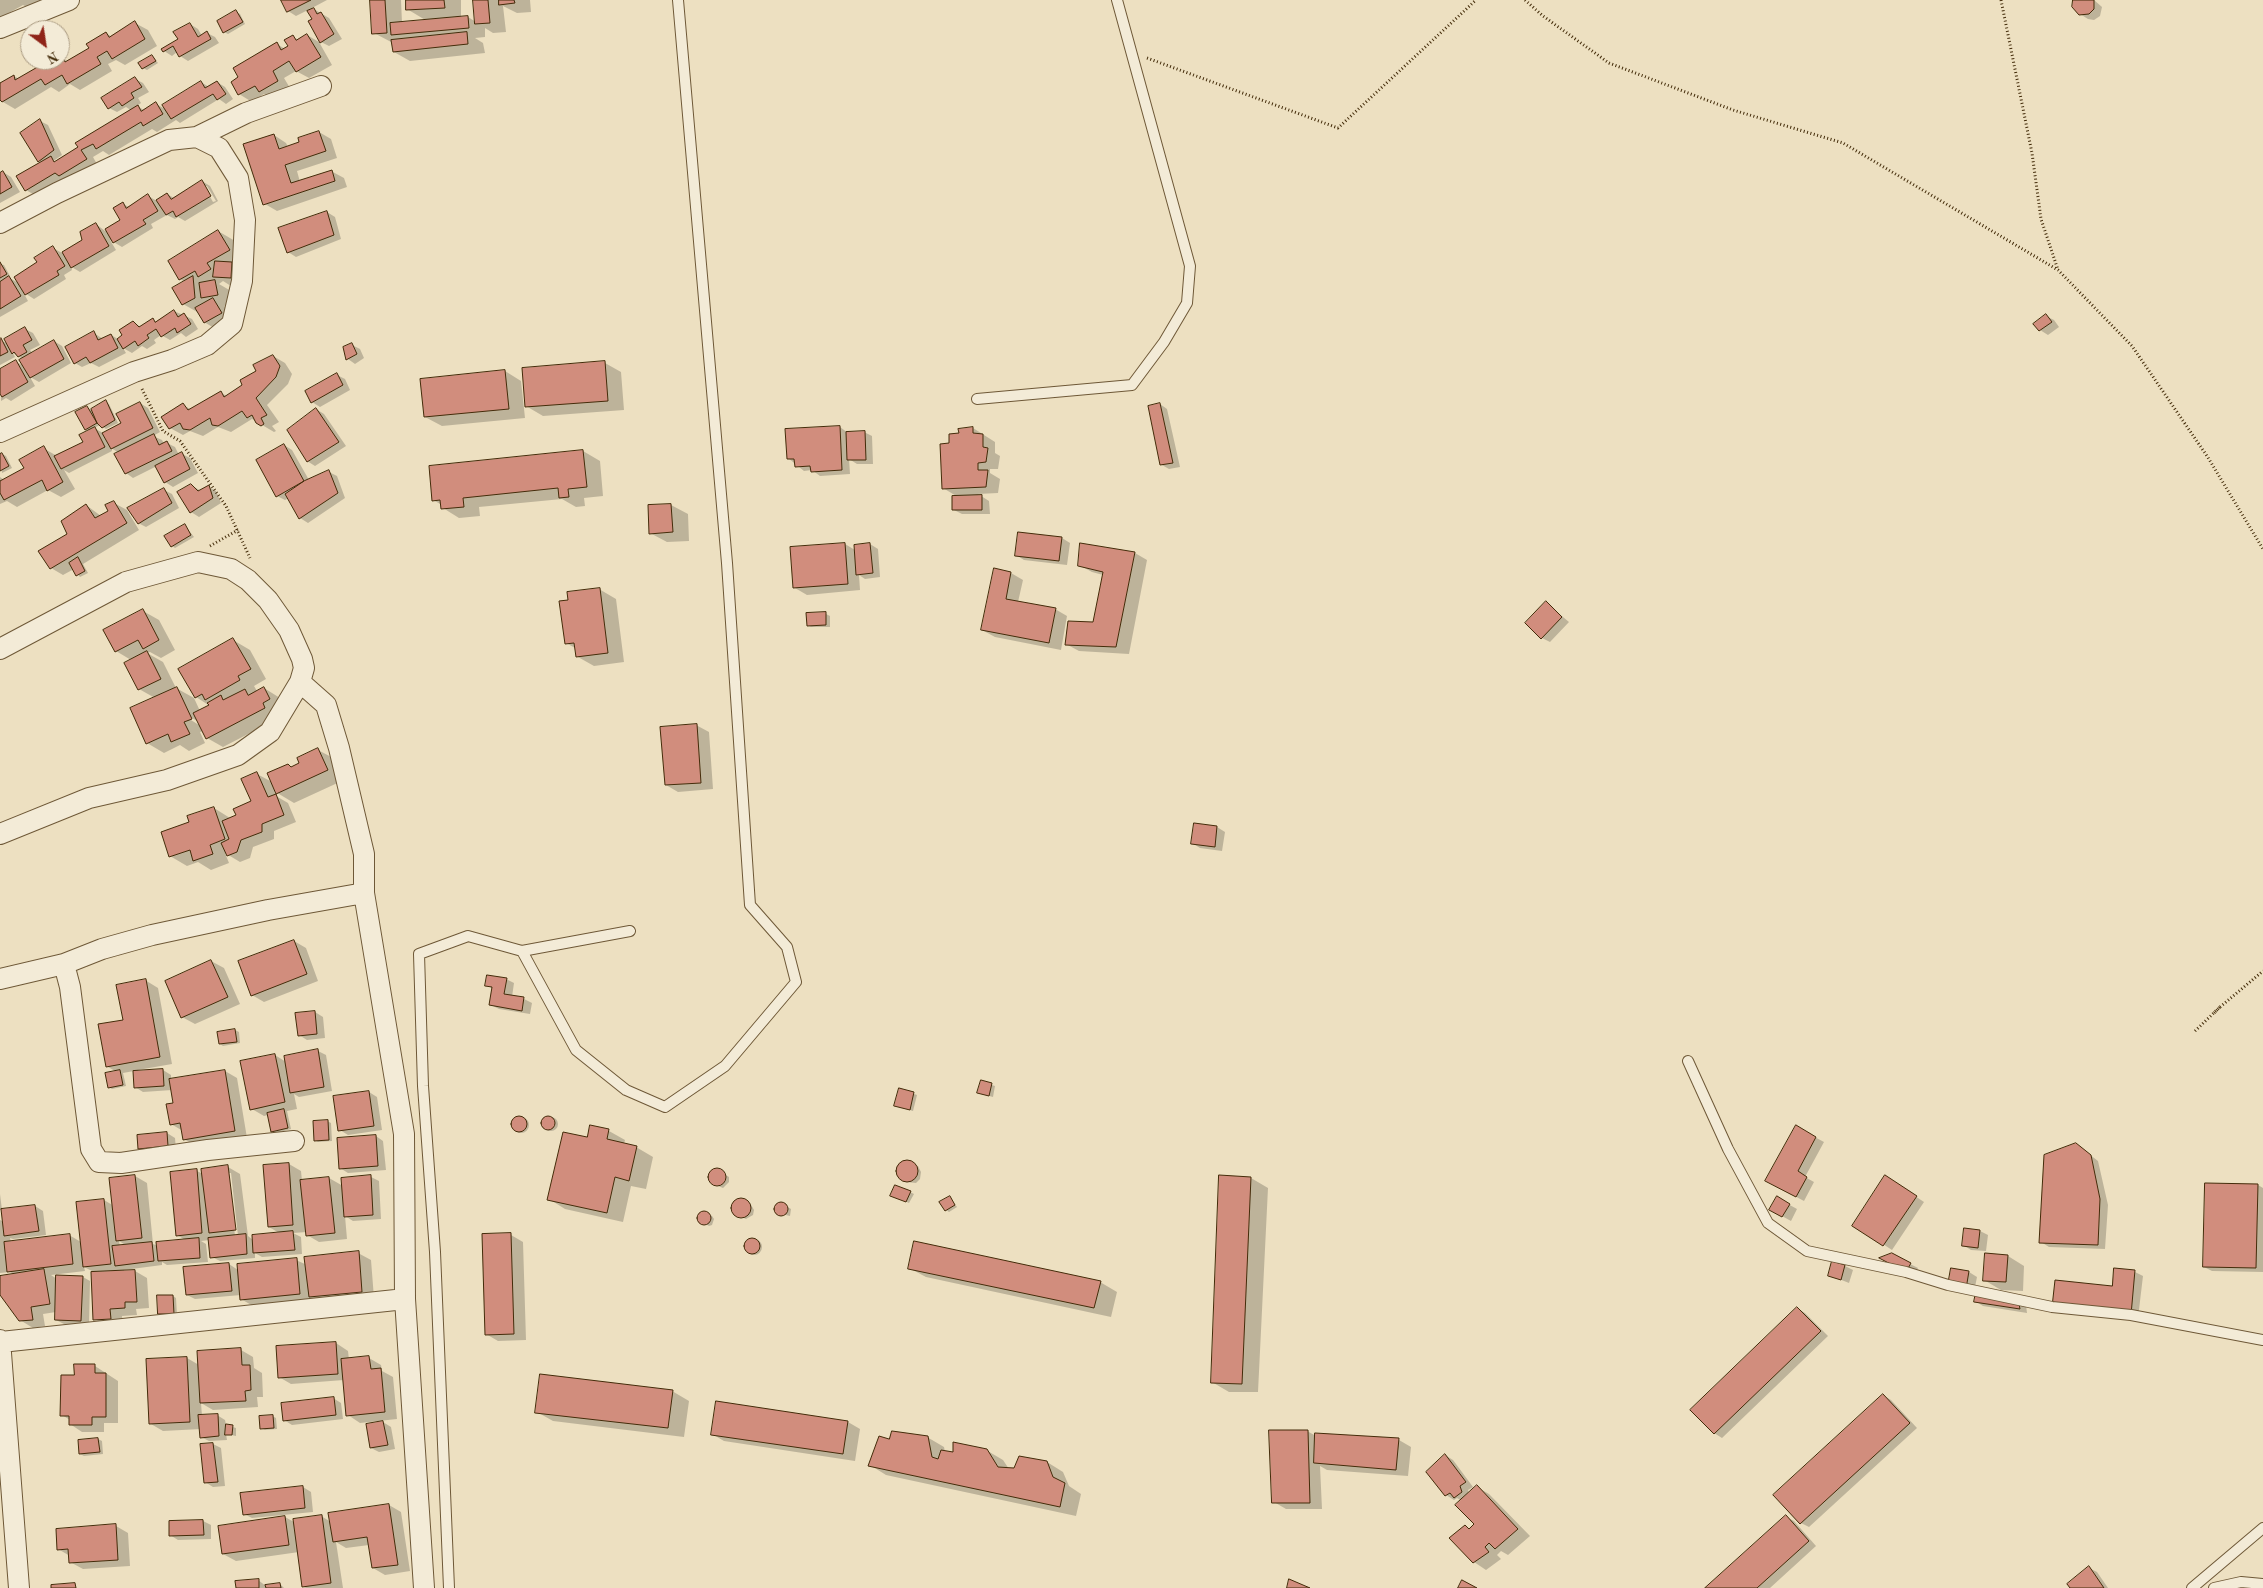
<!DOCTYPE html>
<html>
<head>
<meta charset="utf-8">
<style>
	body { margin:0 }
	#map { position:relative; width:2263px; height:1588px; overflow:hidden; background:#ede0c1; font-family:"Old Standard TT",serif }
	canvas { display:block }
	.north { position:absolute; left:20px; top:20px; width:50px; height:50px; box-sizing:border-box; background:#f3ebd7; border:1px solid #ad9e85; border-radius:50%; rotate:149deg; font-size:14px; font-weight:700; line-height:20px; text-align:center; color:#432b09 }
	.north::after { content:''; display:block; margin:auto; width:18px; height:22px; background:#8f2418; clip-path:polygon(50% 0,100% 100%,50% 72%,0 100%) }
</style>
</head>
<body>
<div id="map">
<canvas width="2263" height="1588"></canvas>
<div class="north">N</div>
</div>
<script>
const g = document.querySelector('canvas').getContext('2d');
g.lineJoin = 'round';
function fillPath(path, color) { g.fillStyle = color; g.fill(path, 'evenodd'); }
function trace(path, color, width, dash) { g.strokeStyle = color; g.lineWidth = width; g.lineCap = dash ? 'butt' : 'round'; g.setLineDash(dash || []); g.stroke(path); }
const shadow = new Path2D(`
	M0,0H45L34,11L23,5L0,18Z
	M283,0H327L312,8L329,18L342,39L329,46L321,42L314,20L308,10L296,16L288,11Z
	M371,0H401L402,23L427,21L407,9V0H461V17H468L476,22L474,0H530L531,12L517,13L503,6L506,32L493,33L485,28V37L475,38L483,43L485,53L410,61L394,52L393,43L374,33Z
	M2075,0H2094L2102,7L2100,16L2094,20L2088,19L2080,14Z
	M236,12L240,14L245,24L228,34L224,32Z
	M135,23L148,30L157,46L125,65L116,60L108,64L112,71L80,90L70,84L59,92L51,87L15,109L3,102L0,97V84L14,76L19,79L42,65L39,60H60V57L68,62L91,49L106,33L112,37Z
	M190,24L198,29L202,36L207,33L215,37L219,43L188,61L180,56L177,52L172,56L164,51L179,40Z
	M307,35L319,42L332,65L309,78L296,71L284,78L290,88L272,99L264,94L252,102L239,94L232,82L277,44L285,49L289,47L293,37L299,40Z
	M152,56L158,63L147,70L143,68Z
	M135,79L143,83L149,92L138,98L141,103L137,106L144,110L156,104L167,110L201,82L209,87L217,82L225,87L233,99L226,104L219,99L180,123L176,120L157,132L152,129L109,155L103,151L93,157L98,166L38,197L26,190L42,163L39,161L40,121L48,125L62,155L52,162L53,164L132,111L126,107L117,112L109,108Z
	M319,132L331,139L337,158L297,171L300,182L331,171L344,178L347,187L277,211L265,204L274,135L286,143L288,147L301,143Z
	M3,172L11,177L20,192L0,203V174Z
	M202,181L210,186L218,201L185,221L178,217L175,219L167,215L151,224L153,228L122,247L110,240L116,250L80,272L70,266L72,270L64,275L66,279L34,299L23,292L28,301L0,317V264L4,265L10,276L8,277L20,284L53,248L62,253L84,240L96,224L105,231L121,221L123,204L129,207L148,196L157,201L167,194L174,198ZM204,186H207L216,201L213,202Z
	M327,212L335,217L341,239L296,257L288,252Z
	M218,231L235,241V266L231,286L223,281L219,284L231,291L234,304L224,306L229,309L221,332L204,322L199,313L183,304L185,282L180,279Z
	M174,311L192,319L198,329L186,337L181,333L170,340L161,335L154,340L156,343L147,349L142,346L132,353L123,348L126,353L99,367L91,363L82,367L75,363L94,333L103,339L111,335L118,339L124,336L133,322L141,327L153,320L157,322Z
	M2046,316L2054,320L2059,327L2048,335L2040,330L2035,324Z
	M25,329L33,333L40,345L30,350L32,353L54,341L62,346L71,363L39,382L30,377L35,386L11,401L6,398L1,401L0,371L16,362L24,366L23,359L13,353L15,357L0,365V340L8,344Z
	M352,345L360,349L364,358L355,364L348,359L345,348Z
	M273,356L285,363L292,374L288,384L267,405L279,422L272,426L276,431L274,432L252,419L231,432L218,427L203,436L190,431L183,435L170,428L183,405L192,410L221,393L227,396L244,385Z
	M605,363L621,372L624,410L543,416L526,406Z
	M505,371L521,381L525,418L442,426L425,417Z
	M337,375L345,379L350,390L320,407L312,402Z
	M106,402L109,404L118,423L106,429L100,425L94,428L103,433L123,424L140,403L148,408L160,432L153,436L162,440L164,444L167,443L175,447L179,455L182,454L190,458L198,473L173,487L165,482L157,466L133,478L126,473L119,453L111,448L112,451L69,473L64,470L75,489L61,497L48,490L17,507L7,501L0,504V477L4,480L25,468L43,448L57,456L84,442L90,431L86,429L87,407L91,410Z
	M1160,404L1167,409L1180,467L1169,469L1162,465Z
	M316,409L324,414L346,446L315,466L307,461Z
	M840,427L848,433L864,432L872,436L873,464H857L849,459L850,474L820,476L812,470L804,471L788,458Z
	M973,428L995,442V453L1000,456L998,469H990V473L1000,479L998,493L978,494L989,501L990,514H962L954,510L958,497L943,488L951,444L961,434Z
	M284,445L292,450L309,480L329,472L337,476L345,498L308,523L300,518L289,498L285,500L277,496Z
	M583,451L600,461L603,496L584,498L585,506L576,507L562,499L479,507L480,516L459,518L443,508L442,505L433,500Z
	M2,454L6,456L12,468L2,473L0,456Z
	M191,485L201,491L209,487L216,491L221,503L199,517L191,512Z
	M164,490L172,494L179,508L146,527L138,523Z
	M114,503L127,510L139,530L83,564L88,573L80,577L74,569L63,575L51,568L86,505L101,516L110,512Z
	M671,505L688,514L689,541L667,542L650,533Z
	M185,526L194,537L175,548L172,546Z
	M1062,538L1070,543L1067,565L1024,560L1016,555Z
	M845,544L855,550L870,544L878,549L880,577L865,579L859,575L860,590L807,595L795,588Z
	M1135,553L1147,560L1129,654L1079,651L1066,644L1094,624L1103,575L1092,572L1079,565Z
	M1011,573L1023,580L1018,602L1055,609L1067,616L1061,650L995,637L982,630Z
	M599,589L616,599L624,662L594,666L578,657L577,649L566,643L570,601Z
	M1546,603L1569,622L1550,642L1542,638Z
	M143,611L159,620L175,650L161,658L150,652L147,653L163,662L176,688L194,698L200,711L210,706L196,697L233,640L250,650L266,679L254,686L257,691L264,688L280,698L281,717L223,747L207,738L203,731L200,732L205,743L189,751L180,745L164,753L147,743L155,698L139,689L131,660L116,651ZM187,715L199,722V725L186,717Z
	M826,614L830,616V627H811L808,625Z
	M696,725L709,732L713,789L678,792L666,785Z
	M318,750L335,759L344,780L294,803L274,791L276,796L288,803L296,822L274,831V839L253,847L250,858L240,862L225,853L229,863L211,870L198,862L187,866L170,856L190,823L214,808L230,818L238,816L252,802L257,774L272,782L288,765L292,768Z
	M1195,824L1217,827L1225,832L1222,851L1200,848L1192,843Z
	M294,941L306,948L318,981L264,1002L252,995Z
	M211,961L224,968L240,1004L195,1024L182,1017Z
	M506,979L514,983L512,997L524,999L532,1003L530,1014L499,1009L491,1005L493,989L487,985Z
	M145,980L158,988L172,1064L138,1070L139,1072L163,1070L171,1075V1080L225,1071L237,1078L247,1138L196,1146L184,1139L183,1131L171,1124L174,1104L172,1090L143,1092L135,1087L134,1071L123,1073L126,1086L112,1089L109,1087L117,1072L108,1067L124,1021Z
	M315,1012L323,1017L325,1038L307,1040L299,1035Z
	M235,1030L239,1032L240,1043L223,1046L220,1044L218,1033Z
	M318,1051L326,1055L332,1091L299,1097L294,1094L297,1109L287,1111L291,1129L276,1133L272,1131L268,1115L264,1116L252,1109L275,1055L286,1062Z
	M982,1082L995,1086L993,1097L982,1094Z
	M900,1089L917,1095L913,1111L896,1106Z
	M369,1092L377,1097L382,1130L348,1135L340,1130Z
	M544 1124a7 7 0 1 1 14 0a7 7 0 1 1-14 0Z
	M513 1125a8 8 0 1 1 16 0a8 8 0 1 1-16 0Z
	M327,1121L331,1123L332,1141L318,1142L315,1140Z
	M1796,1127L1824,1142L1805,1177L1814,1182L1804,1201L1774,1185Z
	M609,1131L625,1140L624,1144L636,1147L653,1157L646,1189L631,1186L623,1222L565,1209L549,1199L588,1139Z
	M167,1133L175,1138L176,1150L147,1153L139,1149Z
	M376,1136L383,1141L386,1170L348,1173L340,1168Z
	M2076,1144L2098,1161L2108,1205L2105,1249L2049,1247L2041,1242Z
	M905,1162L918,1166L921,1172L920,1179L916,1183L906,1182L898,1174L900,1165Z
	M289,1164L301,1171L302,1181L329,1178L343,1186L371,1177L379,1181L381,1219L353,1221L345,1216L347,1239L319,1242L307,1235V1232L293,1233L301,1237L302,1254L262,1257L255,1253V1258L220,1261L212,1257L210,1240L201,1241L206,1244L208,1262L167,1265L162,1262V1265L124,1270V1272L135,1271L147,1278L149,1308L136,1309L137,1315L122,1316L123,1325L107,1326L95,1319L96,1273L84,1267L85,1271L51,1275L57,1279L83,1277L90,1281L89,1325L64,1324L56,1320V1312L43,1314L45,1326L33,1328L20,1320L0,1292V1278L15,1275L10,1272L0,1273V1220L4,1222L35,1206L43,1211L46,1235L13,1239L10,1238L11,1242L69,1235L81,1242L104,1200L114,1206L135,1176L147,1183L153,1244L158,1246L187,1241L177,1235L197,1171L203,1174L228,1167L240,1174L248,1236L253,1240L281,1234L269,1227ZM228,1173H231L238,1236H235ZM119,1241L127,1246L120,1247Z
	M718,1170L729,1177V1182L723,1188L711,1183L709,1178L710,1173Z
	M1251,1178L1268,1188L1258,1392H1229L1212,1382Z
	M1894,1182L1924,1202L1892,1250L1854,1225Z
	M2258,1185L2263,1188V1272L2212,1271L2204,1267Z
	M910,1192L914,1194L909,1203L895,1197Z
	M0,1194L2,1210H0Z
	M950,1198L957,1207L949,1212L946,1210Z
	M1777,1198L1797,1209L1791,1221L1771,1210Z
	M740,1200L750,1203L754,1210L753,1215L746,1219L734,1213L733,1207L735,1202Z
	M781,1203L791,1209L790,1216L777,1213L776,1206Z
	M702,1212L712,1216L714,1219L712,1225L709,1226L699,1220V1214Z
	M1980,1231L1988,1235L1986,1251L1971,1250L1963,1245Z
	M511,1235L523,1242L526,1340L498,1341L486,1334Z
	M746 1247a8 8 0 1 1 16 0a8 8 0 1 1-16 0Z
	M358,1253L371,1260L374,1298L322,1304L311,1298L312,1301L253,1306L241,1299V1295L195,1299L187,1295L229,1264L238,1270L296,1260L307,1265Z
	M2008,1256L2024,1266L2023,1291L2001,1290L1984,1280Z
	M1882,1258L1910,1264L1918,1268L1914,1275Z
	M1845,1266L1853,1270L1849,1283L1829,1275Z
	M909,1268L1100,1282L1117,1292L1111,1317L926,1277Z
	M1969,1272L1977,1277L1974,1292L1957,1289Z
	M2135,1272L2143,1276L2138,1318L2061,1311L2114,1287Z
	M173,1296L176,1298L177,1315H163L159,1313Z
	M1975,1301L2026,1305L2027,1313L1983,1306Z
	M1797,1308L1805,1313L1828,1336L1722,1438L1714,1433Z
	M336,1343L348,1351L349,1360L369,1358L381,1365L382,1371L393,1377L397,1419L360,1423L348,1415L344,1380L291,1384L279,1377Z
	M241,1350L253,1357L254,1368L262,1373L263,1397H257L258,1407L213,1410L201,1403L202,1416L217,1415L225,1420L226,1425L236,1428V1436L226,1434L227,1440L209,1441L201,1437V1429L163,1431L151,1424L148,1360L187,1358L199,1365Z
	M95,1366L118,1381V1423H104V1432H82L70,1424V1420L62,1415L76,1376Z
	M672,1391L689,1401L684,1437L553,1421L537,1412Z
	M1883,1395L1891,1400L1917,1428L1809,1527L1801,1523Z
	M333,1398L341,1403L343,1419L292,1425L284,1420Z
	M717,1402L848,1422L860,1429L855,1461L724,1441L712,1434Z
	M272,1416L276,1418L277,1429L265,1430L261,1428Z
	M383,1422L391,1427L395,1449L379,1452L371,1448Z
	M1307,1431L1316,1436V1434L1399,1440L1411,1447L1408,1476L1327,1470L1320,1466L1322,1509H1286L1274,1502Z
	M927,1437L944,1447L945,1452L954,1454L986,1450L1003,1460L1009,1469L1047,1462L1063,1472L1069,1486L1081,1494L1076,1516L886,1475L870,1465Z
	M98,1439L102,1441L103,1454L84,1456L80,1454Z
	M213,1444L221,1448L225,1486L213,1487L205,1482L201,1445Z
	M1445,1455L1453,1460L1473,1487L1468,1490L1469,1494L1477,1487L1489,1494L1530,1536L1508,1555L1501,1551L1497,1555L1501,1559L1486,1570L1474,1562L1451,1539L1470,1530L1476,1524L1462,1501L1457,1498L1454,1500L1446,1495Z
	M303,1487L311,1492L313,1512L252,1518L244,1514Z
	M389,1505L401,1512L410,1571L385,1575L373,1568L369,1545L346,1548L336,1542L343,1588H306L304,1587L299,1552L236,1561L223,1554L285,1517L294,1522L321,1516L331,1522Z
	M1786,1517L1794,1521L1816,1546L1770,1588H1707Z
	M203,1521L211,1525V1539L178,1540L170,1535V1522Z
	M116,1526L128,1533L130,1566L83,1569L70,1562V1556L58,1549Z
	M2089,1568L2097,1572L2108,1588H2071Z
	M258,1580L266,1586L280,1584L284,1588H237Z`);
const building = new Path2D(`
	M281,0H311L287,12Z
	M370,0H385L387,33L372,34Z
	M406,0H444L445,8L406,10Z
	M473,0H488L490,23L475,24Z
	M499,0H514L515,3L499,5Z
	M2073,0H2094V9L2089,14L2079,15L2072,7Z
	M314,8L317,14L321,12L334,34L320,43L308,21L312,19L307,11Z
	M236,10L243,22L223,33L217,21Z
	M468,16L469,28L391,35L390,23Z
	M135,21L145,39L112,59L107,51L97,57L101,64L67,84L62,75L45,85L41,79L2,102L0,100V83L14,75L15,80L41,65L38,60H54L48,67L63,58L65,62L89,48L86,44L106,32L109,37Z
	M190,23L198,37L207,31L211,39L179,57L173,46L163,52L161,49L178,39L173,32Z
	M467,32L468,44L393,52L391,40Z
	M307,34L321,57L296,72L289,61L273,71L278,81L259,92L255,86L238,95L231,82L238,77L233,68L277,42L281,50L288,46L284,40L293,35L296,40Z
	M152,55L156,61L142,69L138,63Z
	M135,77L142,87L131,93L134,98L122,106L119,102L108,109L101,98Z
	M201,81L205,88L217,81L226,94L217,100L213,94L171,119L162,105Z
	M156,102L163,114L143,126L141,122L96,149L93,144L81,150L87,159L59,176L55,173L25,191L16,176L51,156L54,162L78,147L75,143L138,105L141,111Z
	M40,119L54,150L38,162L20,133Z
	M319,131L326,151L285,165L291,183L332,170L335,181L263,205L243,144L274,134L279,149L299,142L298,138Z
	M3,171L12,187L0,194V173Z
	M202,180L211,196L176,217L173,211L166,215L156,200L167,193L171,199Z
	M148,194L158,211L143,220L146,224L113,243L105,229L120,220L113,208L123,202L126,208Z
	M327,211L334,235L287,253L278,228Z
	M96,223L109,246L71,268L62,252L82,240L80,232Z
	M218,230L230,250L207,263L211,269L198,277L195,271L179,280L168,261Z
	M53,246L65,266L57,271L59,275L25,295L14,277L37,262L34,258Z
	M215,261L232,262L231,278L213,277Z
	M0,262L7,274L0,278Z
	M9,276L21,296L0,309V282Z
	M193,276L195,298L182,305L172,288Z
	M215,280L218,295L201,298L199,283Z
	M213,298L222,313L204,323L195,308Z
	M174,310L178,317L184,313L191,324L177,333L175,328L161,337L156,329L147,335L149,338L138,346L135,341L123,349L117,339L122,335L119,330L133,321L139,327L153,318L155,322Z
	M2046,314L2052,322L2039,331L2033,324Z
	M25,327L32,340L23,345L27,352L18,357L14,352L12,354L4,339Z
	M94,331L98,340L111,334L118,348L90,363L86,357L74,364L65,347Z
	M1,338L8,352L0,356V339Z
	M54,340L64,359L30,378L19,360Z
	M352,343L357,354L346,360L343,347Z
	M273,355L280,366L276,377L256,398L267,415L261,418L264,424L261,426L256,423L252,415L247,418L242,411L218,426L212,425L210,418L190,430L183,429L180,423L169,429L161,417L183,403L188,410L221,391L224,397L242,385L240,380L256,371L253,365Z
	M16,360L28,382L2,397L0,394V369Z
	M605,361L608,401L525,407L522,368Z
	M505,370L509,409L424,417L420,379Z
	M337,373L343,385L311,403L305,391Z
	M106,400L115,420L102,428L97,423L91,409Z
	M140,402L153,428L111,449L102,433L121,423L116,414Z
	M1160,403L1173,463L1160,465L1148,406Z
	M87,406L97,423L85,430L75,412Z
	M316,408L339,442L307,462L287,430Z
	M840,426L842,470L811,472L810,466L795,467L794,459H787L785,429Z
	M95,427L105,447L61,469L54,456L83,442L79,435Z
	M973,427V433L983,434V447L988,448L986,462L978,463V470H988L986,487L942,489L940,444L949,443V434L959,433L958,429Z
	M865,431L866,460H847L846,432Z
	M154,434L159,445L167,441L172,451L125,474L114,454Z
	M284,444L304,481L276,497L256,460Z
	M44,446L63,482L47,491L42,480L4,500L0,493V481L24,468L19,460Z
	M583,450L587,487L568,489L569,497L559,498L558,488L463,498L464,507L441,509L440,500L432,501L429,466Z
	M182,452L190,469L164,483L155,466Z
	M2,453L9,466L0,471V454Z
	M329,470L338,493L299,519L285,494L304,481Z
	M191,484L198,491L209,485L213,498L190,513L177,492Z
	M164,488L172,503L138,524L127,508Z
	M982,495V510H952V496Z
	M114,501L127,523L50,569L38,551L67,534L61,521L86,504L95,518L108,511L105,505Z
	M671,504L673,532L649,534L648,505Z
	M185,524L191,535L171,547L164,536Z
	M1018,532L1062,537L1059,561L1015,556Z
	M845,543L848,584L793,588L790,547Z
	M870,543L873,573L856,575L854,545Z
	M1080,543L1135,552L1116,647L1065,645L1068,621L1093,622L1103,572L1078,566Z
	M78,557L85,571L76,576L69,563Z
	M994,568L1011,572L1006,599L1056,608L1049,643L981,630Z
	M600,588L608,653L576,657L574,643L565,644L559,601L568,600L567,592Z
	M1546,601L1562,617L1541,639L1525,623Z
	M143,609L159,640L143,649L138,640L115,652L103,630Z
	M826,612V625L807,626L806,613Z
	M233,638L251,669L238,676L240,680L205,700L202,694L195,698L178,669Z
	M147,651L161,679L138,690L124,663Z
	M177,687L192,719L184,722L190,734L171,742L168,734L146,744L130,708Z
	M264,687L270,699L263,703L265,708L206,739L193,713L209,705L207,703L221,695L223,700L245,689L248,695Z
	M697,724L701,783L665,785L660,727Z
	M318,748L328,770L276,794L267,773L288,764L291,767L299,763L297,758Z
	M257,772L268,797L276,794L284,815L262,824V832L241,840L237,852L227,856L221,843L229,839L222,821L236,815L233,809L251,801L241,779Z
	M214,807L225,839L210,845L213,854L193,861L190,850L169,857L161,832L189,822L187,816Z
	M1194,823L1217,826L1215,847L1191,844Z
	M294,940L307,974L251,996L238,961Z
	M211,960L228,997L181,1018L165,981Z
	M487,975L507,978L504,994L524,997L522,1011L489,1005L492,987L485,986Z
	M146,979L160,1057L106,1067L98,1024L123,1020L116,985Z
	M315,1011L317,1034L298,1036L295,1013Z
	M235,1029L237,1042L219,1044L217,1032Z
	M318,1049L324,1087L290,1093L284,1056Z
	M275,1054L285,1102L250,1110L240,1061Z
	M163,1069L164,1086L134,1088L133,1071Z
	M120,1070L123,1085L108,1088L105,1073Z
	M225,1070L235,1131L183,1140L180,1123L170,1125L166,1104L173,1103L169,1079Z
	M981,1080L992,1083L989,1096L977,1093Z
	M899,1088L914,1092L910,1110L894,1106Z
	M369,1091L374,1126L338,1131L333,1096Z
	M284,1109L288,1128L271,1132L267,1113Z
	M541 1123a7 7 0 1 1 14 0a7 7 0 1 1-14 0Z
	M511 1124a8 8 0 1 1 16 0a8 8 0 1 1-16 0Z
	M328,1120L329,1140L314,1141L313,1121Z
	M590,1125L609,1129L607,1139L637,1146L629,1181L615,1177L607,1213L547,1200L563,1132L587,1137Z
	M1796,1125L1816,1137L1798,1171L1807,1177L1796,1197L1765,1181Z
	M167,1132L168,1146L138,1149L137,1135Z
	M376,1135L378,1166L339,1169L337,1138Z
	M2076,1143L2091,1155L2100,1199L2098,1245L2039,1243L2044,1155Z
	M896 1171a11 11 0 1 1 22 0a11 11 0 1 1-22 0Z
	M289,1163L293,1225L268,1227L263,1165Z
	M228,1165L236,1230L209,1233L201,1169Z
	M708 1177a9 9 0 1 1 18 0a9 9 0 1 1-18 0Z
	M197,1169L202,1233L176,1236L170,1172Z
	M135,1175L142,1238L116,1241L109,1178Z
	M371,1175L373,1215L344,1217L341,1178Z
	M1219,1175L1251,1177L1242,1384L1211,1383Z
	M1885,1175L1917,1196L1883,1246L1852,1226Z
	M329,1177L335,1233L306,1236L300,1180Z
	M2205,1183L2258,1184L2256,1268L2203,1267Z
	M895,1185L911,1191L906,1202L890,1196Z
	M950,1196L955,1205L945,1211L939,1202Z
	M1777,1196L1790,1204L1782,1217L1769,1210Z
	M731 1208a10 10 0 1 1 20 0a10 10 0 1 1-20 0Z
	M104,1199L111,1264L83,1267L76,1202Z
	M774 1209a7 7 0 1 1 14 0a7 7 0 1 1-14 0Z
	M35,1205L39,1231L4,1236L1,1209Z
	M697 1218a7 7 0 1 1 14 0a7 7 0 1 1-14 0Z
	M1964,1228L1980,1230L1978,1248L1962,1246Z
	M293,1231L295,1250L253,1253L252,1235Z
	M511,1233L514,1334L485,1335L482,1234Z
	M70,1234L73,1264L7,1272L4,1242Z
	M246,1234L247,1254L210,1258L208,1238Z
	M744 1246a8 8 0 1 1 16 0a8 8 0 1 1-16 0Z
	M199,1238L200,1258L158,1261L156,1242Z
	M914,1241L1101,1281L1094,1308L908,1269Z
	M152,1242L154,1261L115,1266L112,1246Z
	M359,1251L362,1292L309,1297L304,1257Z
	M1892,1253L1911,1263L1906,1272L1879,1258Z
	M1985,1253L2008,1255L2006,1282L1983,1281Z
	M297,1258L300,1294L240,1300L237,1264Z
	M1832,1261L1845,1265L1841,1280L1828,1276Z
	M229,1263L232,1291L186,1295L183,1267Z
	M1951,1268L1969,1271L1966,1289L1948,1285Z
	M2114,1268L2135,1270L2131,1315L2052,1307L2055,1280L2112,1286Z
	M44,1269L50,1304L31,1307L33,1320L19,1321L0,1295V1276Z
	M135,1270L137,1302H125V1308L110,1309L111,1319L93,1320L91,1272Z
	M56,1275L83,1276L81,1321L55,1320Z
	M1976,1292L2018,1299L2020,1309L1974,1302Z
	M157,1295H173L174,1314H158Z
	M1797,1307L1821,1331L1714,1434L1690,1410Z
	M336,1342L338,1374L278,1378L276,1346Z
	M241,1348L242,1365H250L251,1390L245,1391L246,1401L200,1403L197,1351Z
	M369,1356L371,1369L381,1368L385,1412L346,1416L341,1359Z
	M187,1357L190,1422L149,1424L146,1359Z
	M74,1364H95V1373H106V1417H92V1425H69V1416H60L61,1375H74Z
	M540,1374L673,1390L668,1428L535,1413Z
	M1883,1394L1910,1423L1800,1524L1773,1495Z
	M334,1397L336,1415L283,1421L281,1403Z
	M716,1401L848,1421L843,1454L711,1435Z
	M218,1414L219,1436L200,1438L198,1415Z
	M273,1415L274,1428L260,1429L259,1416Z
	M383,1421L388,1445L370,1448L366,1424Z
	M226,1424L233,1425L232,1435H225Z
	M1269,1430H1308L1310,1503H1272Z
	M892,1431L928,1436L932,1457L938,1459L941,1450L953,1452V1442L987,1449L998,1467L1014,1468L1019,1456L1047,1461L1053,1477L1065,1483L1060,1507L868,1466L879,1436L889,1439Z
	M1315,1433L1399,1438L1396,1470L1314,1463Z
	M98,1438L100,1452L79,1454L78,1440Z
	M213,1443L218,1482L204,1483L200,1444Z
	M1445,1454L1466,1482L1460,1486L1462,1492L1454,1498L1450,1493L1445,1496L1426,1472Z
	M1477,1485L1518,1529L1495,1549L1489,1543L1485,1547L1489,1552L1473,1563L1449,1538L1465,1525L1469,1529L1474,1524L1455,1505Z
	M303,1486L305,1508L243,1515L240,1493Z
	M389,1504L398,1565L372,1568L367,1537L333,1542L328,1513Z
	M322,1515L331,1583L302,1587L293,1519Z
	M1786,1515L1809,1541L1757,1588H1705Z
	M285,1516L289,1545L222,1554L218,1526Z
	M203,1520L204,1535L169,1536V1521Z
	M116,1524L118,1560L69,1563L68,1549L57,1550L56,1529Z
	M2089,1566L2104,1588H2070L2067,1584Z
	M259,1579V1588H236L235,1581Z
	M1289,1579L1310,1588H1287Z
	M1462,1580L1477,1588H1458Z
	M75,1583L76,1588H51V1585Z
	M280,1583L281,1588H266L265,1585Z`);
const path = new Path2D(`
	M1525,0L1543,16L1609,63L1733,110L1843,143L2058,270L2132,346L2207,456L2263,549
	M2001,0L2032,153L2041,219L2058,270
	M1147,58L1338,128L1476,0
	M142,389L163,431L180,441L226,506L250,558
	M210,546L238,530
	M2220,1007L2263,971
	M2195,1031L2220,1007L2213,1014`);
const service = new Path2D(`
	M977,399L1132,385L1164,342L1187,303L1190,266L1117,0
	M522,951L630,931
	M1688,1061L1728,1149L1768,1223L1807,1251L1906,1272L1948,1285L2052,1307L2131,1315L2263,1340
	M449,1588L435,1252L423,1086L419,954L468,936L522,951L576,1050L626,1090L665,1107L725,1066L796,982L787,947L750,905L727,563L678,0
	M2192,1588L2263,1528
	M2214,1588L2241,1582L2263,1584`);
const minor = new Path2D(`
	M0,28L69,0
	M197,137L246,113L321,86
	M0,223L57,193L169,140L197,137L219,148L238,178L245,220L242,281L232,324L207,345L172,360L134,372L0,432
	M0,649L126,582L198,562L231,569L248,580L268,600L289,630L302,659L304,668L300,682L270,732L238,755L167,780L89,798L0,834
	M300,682L326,705L339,748L364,854V893L404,1134L405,1299L424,1588
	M64,964L70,987L91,1149L99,1162L121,1163L208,1150L294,1141
	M0,979L64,964L102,949L152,935L268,910L364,893
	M0,1340L19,1588
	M1,1342L405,1299`);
fillPath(shadow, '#0003');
fillPath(building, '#d18d7d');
trace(building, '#432b09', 1);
trace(service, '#6e5837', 12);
trace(minor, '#6e5837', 22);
trace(path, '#432b09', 3, [1, 2.5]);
trace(service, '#f3ebd7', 10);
trace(minor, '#f3ebd7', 20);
</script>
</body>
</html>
